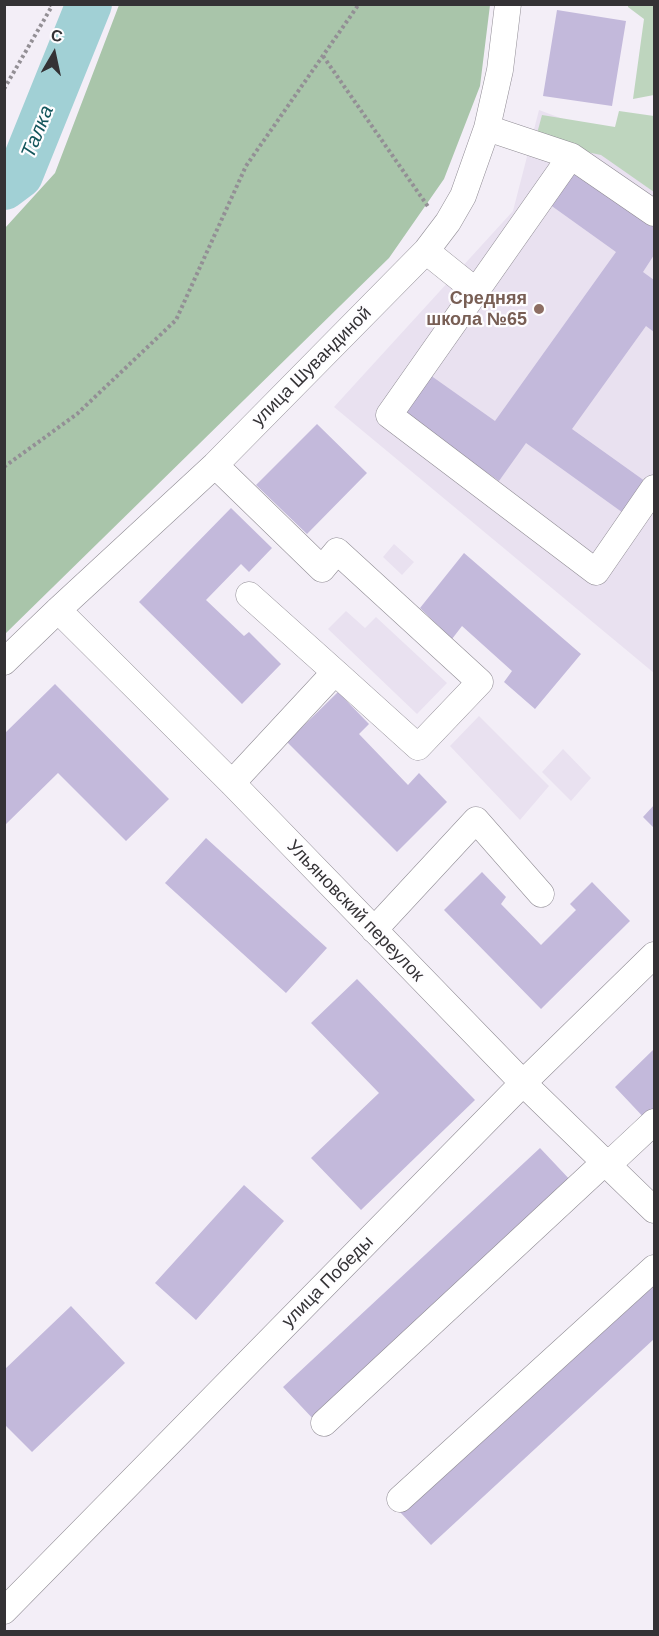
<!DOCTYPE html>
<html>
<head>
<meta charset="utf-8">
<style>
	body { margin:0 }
	#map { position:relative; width:659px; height:1636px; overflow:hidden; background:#f3eef7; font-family:Helvetica,sans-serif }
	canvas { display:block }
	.frame { position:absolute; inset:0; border:6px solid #343235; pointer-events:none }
	.north { position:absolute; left:24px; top:24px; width:60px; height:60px; -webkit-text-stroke:4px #fefdff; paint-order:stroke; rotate:9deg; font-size:16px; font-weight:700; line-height:24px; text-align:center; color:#343235 }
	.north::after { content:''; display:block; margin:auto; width:21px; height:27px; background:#343235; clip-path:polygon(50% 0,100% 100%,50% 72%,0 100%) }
</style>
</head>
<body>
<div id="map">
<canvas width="659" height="1636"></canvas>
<div class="frame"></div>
<div class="north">С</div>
</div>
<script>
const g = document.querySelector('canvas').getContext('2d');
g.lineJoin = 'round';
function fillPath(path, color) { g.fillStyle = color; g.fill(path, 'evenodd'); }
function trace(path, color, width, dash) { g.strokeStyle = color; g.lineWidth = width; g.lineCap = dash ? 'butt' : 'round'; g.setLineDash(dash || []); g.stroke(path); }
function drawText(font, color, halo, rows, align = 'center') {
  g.font = font + ' Helvetica,sans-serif'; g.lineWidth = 4.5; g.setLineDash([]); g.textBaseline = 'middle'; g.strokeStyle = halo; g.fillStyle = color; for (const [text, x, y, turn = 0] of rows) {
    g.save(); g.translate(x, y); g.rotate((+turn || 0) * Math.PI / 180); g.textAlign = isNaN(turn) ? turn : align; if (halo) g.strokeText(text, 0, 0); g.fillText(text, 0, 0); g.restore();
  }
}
const built = new Path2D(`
	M539,110L654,153V673L334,407L513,211Z
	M394,544L414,562L402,575L383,557Z
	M346,611L365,628L376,617L447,683L417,714L328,629Z
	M479,716L549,786L520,820L450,746Z
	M563,749L591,778L571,801L542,772Z`);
const green = new Path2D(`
	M628,5H654V95L633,99L644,19L628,7Z
	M619,111L654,116V192L601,155L535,141L542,115L615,127Z`);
const forest = new Path2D(`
	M119,5H490L480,86L444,179L389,258L5,634V228L55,173Z`);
const river = new Path2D(`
	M4,187L20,175L89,4`);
const building = new Path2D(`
	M557,10L626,21L612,106L543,96Z
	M573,167L654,224V255L643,272L654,280V332L646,326L572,429L649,484L626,515L526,443L499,481L403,414L430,375L495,421L616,252L549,204Z
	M317,424L367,473L307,534L256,485Z
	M231,508L272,548L249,572L241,564L206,600L244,636L249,632L281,664L242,704L139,602Z
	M464,553L581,654L535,709L504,682L512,671L462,626L452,639L420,608Z
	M55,684L169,799L126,841L58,773L4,826V734Z
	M338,692L369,724L359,734L408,785L419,773L447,802L397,852L287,742Z
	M654,805V828L643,817Z
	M206,838L327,948L286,993L165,883Z
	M482,872L506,897L501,904L541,945L576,910L570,904L592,882L630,921L541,1009L444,910Z
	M357,979L475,1100L361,1210L311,1158L379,1093L311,1023Z
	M654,1049V1116L648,1122L615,1087Z
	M540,1148L573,1183L316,1422L283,1387Z
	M244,1185L284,1221L196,1320L155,1283Z
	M654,1276V1339L431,1545L400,1512Z
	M71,1306L125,1363L32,1452L4,1424V1370Z`);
const path = new Path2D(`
	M323,56L429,208
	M4,89L52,6L50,4
	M4,467L77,414L176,320L246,166L359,4`);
const minor = new Path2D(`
	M487,128L571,156
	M654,213L571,156L389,415L596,572L654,488
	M426,251L477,292
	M215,465L322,569L337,551L480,682L418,747L335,672
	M58,610L232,783L523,1083L654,1210
	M4,662L58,610L215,465L426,251L448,222L463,196L487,128L500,70L508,4
	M232,783L335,672L249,595
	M374,930L476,820L541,894
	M608,1165L654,1122
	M324,1423L605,1162
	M400,1499L654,1268
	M4,1611L523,1083L654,955`);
const markers = [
	[539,309,6,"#8d6e63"]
];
const educationNames = [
	["Средняя",527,299],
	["школа №65",527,320]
];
const streetNames = [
	["улица Шувандиной",312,367,-45],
	["Ульяновский переулок",355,911,46],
	["улица Победы",328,1282,-45]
];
const waterNames = [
	["Талка",38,132,-68]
];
fillPath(built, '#e9e1f0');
fillPath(green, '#bed5be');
fillPath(forest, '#a9c5aa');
trace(river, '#a1d0d5', 46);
fillPath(building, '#c3b9db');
trace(minor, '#908c94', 27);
trace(path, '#938f95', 4, [3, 3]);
trace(minor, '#fff', 26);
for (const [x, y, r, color] of markers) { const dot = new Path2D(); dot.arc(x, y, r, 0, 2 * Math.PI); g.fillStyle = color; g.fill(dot); trace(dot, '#fefdff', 2); }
drawText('bold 18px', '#785e54', '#fefdff', educationNames, 'right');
drawText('18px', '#343235', '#fefdff', streetNames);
drawText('italic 20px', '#13555b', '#fefdff', waterNames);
</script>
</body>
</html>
